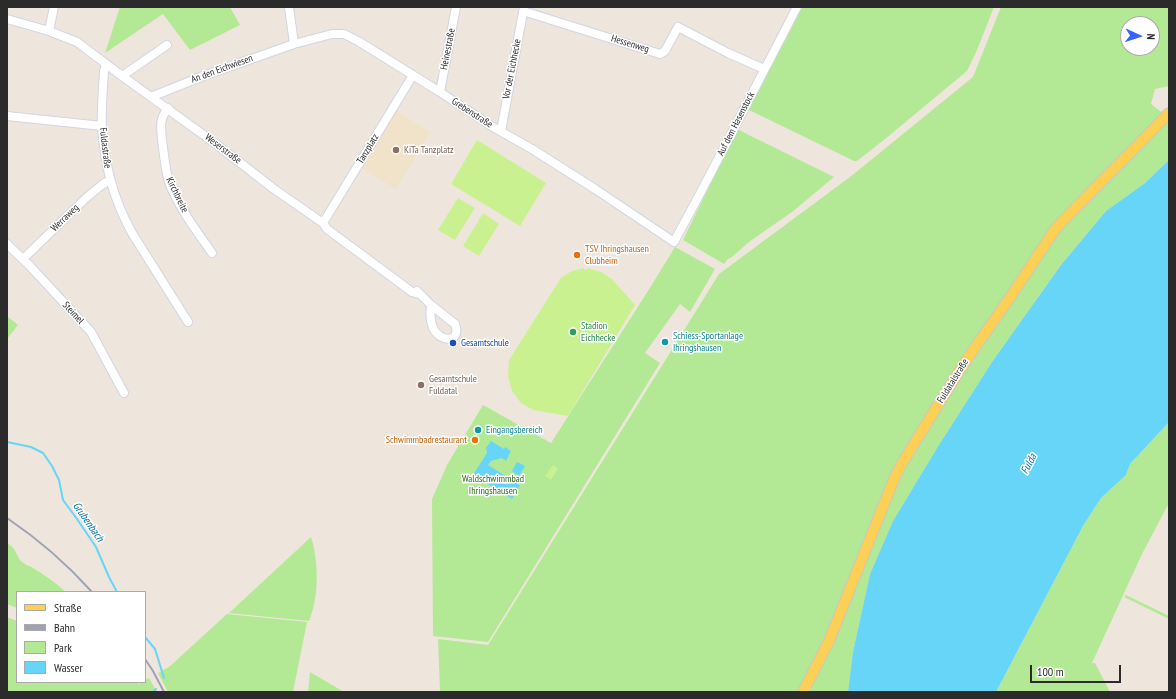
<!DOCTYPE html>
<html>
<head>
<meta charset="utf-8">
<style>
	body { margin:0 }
	#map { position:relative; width:1176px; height:699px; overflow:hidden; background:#eee6dc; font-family:"PT Sans Narrow",sans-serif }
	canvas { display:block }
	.frame { position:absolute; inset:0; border:8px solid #2b2b2b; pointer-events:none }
	.legend { position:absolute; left:16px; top:591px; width:130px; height:92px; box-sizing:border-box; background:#fff; border:1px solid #aaa; margin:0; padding:5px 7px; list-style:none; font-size:12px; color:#2b2b2b }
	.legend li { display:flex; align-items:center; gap:8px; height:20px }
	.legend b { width:20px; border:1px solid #aaa }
	.north { position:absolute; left:1120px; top:16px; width:40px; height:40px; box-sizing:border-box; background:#fff; border:1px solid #aaa; border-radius:50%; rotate:93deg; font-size:11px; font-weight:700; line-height:16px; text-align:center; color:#2b2b2b }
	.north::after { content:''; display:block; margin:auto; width:14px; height:18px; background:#3862ff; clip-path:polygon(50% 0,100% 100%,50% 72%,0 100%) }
	.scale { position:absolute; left:1030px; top:665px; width:91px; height:18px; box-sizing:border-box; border:2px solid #2b2b2b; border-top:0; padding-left:5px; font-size:12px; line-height:14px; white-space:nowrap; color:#2b2b2b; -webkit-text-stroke:3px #fff; paint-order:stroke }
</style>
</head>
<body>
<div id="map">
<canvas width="1176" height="699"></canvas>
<div class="frame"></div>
<ul class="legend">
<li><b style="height:5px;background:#fbd054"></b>Straße</li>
<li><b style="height:5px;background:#9ea2b7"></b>Bahn</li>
<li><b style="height:11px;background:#b3e994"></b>Park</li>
<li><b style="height:11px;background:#67d5f8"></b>Wasser</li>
</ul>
<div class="north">N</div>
<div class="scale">100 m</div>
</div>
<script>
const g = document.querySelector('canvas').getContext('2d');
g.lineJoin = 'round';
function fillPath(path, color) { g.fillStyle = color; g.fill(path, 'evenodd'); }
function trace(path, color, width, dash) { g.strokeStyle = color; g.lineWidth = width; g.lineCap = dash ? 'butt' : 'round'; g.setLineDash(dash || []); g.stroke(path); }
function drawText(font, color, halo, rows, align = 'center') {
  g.font = font + ' "PT Sans Narrow",sans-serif'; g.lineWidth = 3; g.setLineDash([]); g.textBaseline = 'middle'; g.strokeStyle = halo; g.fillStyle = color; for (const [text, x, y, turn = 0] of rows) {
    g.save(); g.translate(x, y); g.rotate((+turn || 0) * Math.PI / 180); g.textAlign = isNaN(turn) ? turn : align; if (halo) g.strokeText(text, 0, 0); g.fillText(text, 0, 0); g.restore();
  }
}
const education = new Path2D(`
	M395,110L431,132L396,189L360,167Z`);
const green = new Path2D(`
	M120,7H230L240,25L190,50L163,14L105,53Z
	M802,7H994L977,50L967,71L885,139L857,161H854L747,109Z
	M1001,7H1169V86L1155,89L1151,104L1164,114L1169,113V160L1145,183L1106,211L1061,265L992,362L937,448L893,521L870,574L853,652L848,692H440L438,639L488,645L719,274L850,177L973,77ZM1128,24H1152V48H1128Z
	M737,129L834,177L792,212L749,242L732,257L728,259L724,264L683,240Z
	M675,247L715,269L690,312L680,304L645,353L660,363L488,642L433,636L432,499L447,465L483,405L551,443L648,291Z
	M7,316L18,325L7,339Z
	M1169,422V503L1142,554L1092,663H1095L1110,692H996L1083,526L1101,498L1126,475L1130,464Z
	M311,537C319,561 319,598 309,621L229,613Z
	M7,543C19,550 15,558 25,564C27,566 31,566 33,568C45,575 56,583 66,592H17V608L7,604Z
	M1126,595L1169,616V619L1124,597Z
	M227,614L307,622L293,692H168L158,673L169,667Z
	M7,617L17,621V682H136L139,684L142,682H145V680L149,678L157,692H7Z
	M310,672L344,692H308Z`);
const pitch = new Path2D(`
	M477,140L546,183L520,226L451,184Z
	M458,198L475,208L455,240L438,230Z
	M483,213L499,224L479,256L463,246Z
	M583,268L586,270L588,268L601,272L612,279L635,305L568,416L533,410L521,403L512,391L508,376L509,360L561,278L570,272Z
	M553,465L558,468L551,480L545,476Z`);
const water = new Path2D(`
	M1169,160V422L1130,464L1126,475L1101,498L1083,526L996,692H848L853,652L870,574L893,521L937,448L992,362L1061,265L1106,211L1145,183Z
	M491,441L504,449L505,447L511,451L506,461L502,458L491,461L488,465L520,485L512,499L473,475L487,453L486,448Z
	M517,462L525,466L519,476L512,471Z`);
const stream = new Path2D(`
	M7,442L31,447L43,453L52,466L59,480L63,500L77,519L96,547L109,577L117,592
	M145,637L155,649L164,678
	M153,692L156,689`);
const minor = new Path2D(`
	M289,7L294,44L332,34H344L358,41L440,92L493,127L532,149L595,189L674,242L703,188L797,7
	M523,11L660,54L665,51L678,27L728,53L764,69
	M7,19L49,31L77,42L122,76L216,144L274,189L323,223L327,229L412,292L419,294
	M49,31L54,7
	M106,64L104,71C103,90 101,109 102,127C105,167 113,198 132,233L188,322
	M122,76L167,45
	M440,92L456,7
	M151,97L203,76L294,44
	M168,108C159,119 161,127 162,140C164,154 165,169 169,182C177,205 198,233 212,253
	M7,116L102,126
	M501,131L524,7
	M323,223L413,75
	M7,244L29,265L91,332L124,393
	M23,259L86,198L103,184L110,180
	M417,291L431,305L455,324C462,343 440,343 433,328C430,321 430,313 431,305`);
const major = new Path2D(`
	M803,692L829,641L894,479L901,465L933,413L969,356L1009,299L1056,228L1169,113`);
const rail = new Path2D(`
	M7,518C38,539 67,564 92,592
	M145,659L153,671L164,692`);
const markers = [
	[396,150,4,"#8d6e63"],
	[577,255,4,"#e8710a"],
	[573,332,4,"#2e9e5b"],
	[665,342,4,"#0f9aa8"],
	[453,343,4,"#1a4fb4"],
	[421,385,4,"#8d6e63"],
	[478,430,4,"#0f9aa8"],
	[475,440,4,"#e8710a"]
];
const streetNames = [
	["Hessenweg",630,44,17],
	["Heinestraße",448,49,-79],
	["An den Eichwiesen",222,69,-20],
	["Vor der Eichhecke",512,69,-79],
	["Grebenstraße",472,113,33],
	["Auf dem Hasenstock",736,124,-63],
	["Fuldastraße",105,148,83],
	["Weserstraße",223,149,37],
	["Tanzplatz",368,149,-59],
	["Kirchbreite",177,195,64],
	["Werraweg",65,218,-44],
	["Steimel",73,313,47],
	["Fuldatalstraße",953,381,-58]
];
const educationNames = [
	["KiTa Tanzplatz",404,150],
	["Gesamtschule",429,379],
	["Fuldatal",429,391]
];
const foodNames = [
	["TSV Ihringshausen",585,249],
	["Clubheim",585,261],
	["Schwimmbadrestaurant",467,440,"right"]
];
const leisureNames = [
	["Stadion",581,326],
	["Eichhecke",581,338]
];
const cultureNames = [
	["Schiess-Sportanlage",673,336],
	["Ihringshausen",673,348],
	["Eingangsbereich",486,430]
];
const transitNames = [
	["Gesamtschule",461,343]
];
const parkNames = [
	["Waldschwimmbad",493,479],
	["Ihringshausen",493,491]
];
const waterNames = [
	["Fulda",1029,464,-63],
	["Grubenbach",88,522,55]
];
fillPath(education, '#f1e3ca');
fillPath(green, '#b3e994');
fillPath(pitch, '#caf18f');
fillPath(water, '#67d5f8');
trace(stream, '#67d5f8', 2);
trace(minor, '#d1d5e5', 10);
trace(major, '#c8c8c8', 12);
trace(minor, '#fff', 8);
trace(major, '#fbd054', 10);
trace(rail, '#9ea2b7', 2);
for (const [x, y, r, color] of markers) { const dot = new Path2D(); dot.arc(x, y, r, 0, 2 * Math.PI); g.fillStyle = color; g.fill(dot); trace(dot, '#fff', 1.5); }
drawText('10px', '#2b2b2b', '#fff', streetNames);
drawText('10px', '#785e54', '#fff', educationNames, 'left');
drawText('10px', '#c56008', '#fff', foodNames, 'left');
drawText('10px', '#27864d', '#fff', leisureNames, 'left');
drawText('10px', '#0d838f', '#fff', cultureNames, 'left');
drawText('10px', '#164399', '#fff', transitNames, 'left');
drawText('10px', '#2a6e15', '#fff', parkNames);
drawText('italic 11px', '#0373a7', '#fff', waterNames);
</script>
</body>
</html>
